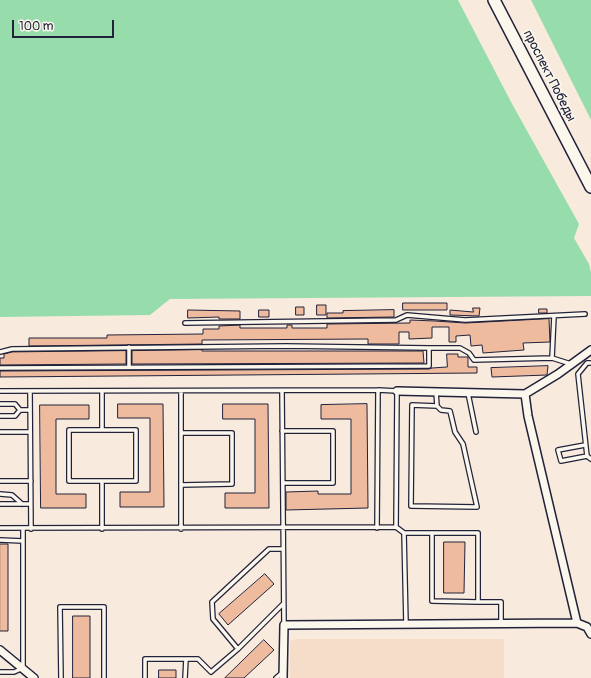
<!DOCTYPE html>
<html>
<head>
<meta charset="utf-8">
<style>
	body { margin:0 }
	#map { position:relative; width:591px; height:678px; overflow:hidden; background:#f8ebdd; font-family:Pangolin,sans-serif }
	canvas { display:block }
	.scale { position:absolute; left:12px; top:20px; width:102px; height:18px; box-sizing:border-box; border:2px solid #22223b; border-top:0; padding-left:5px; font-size:12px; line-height:14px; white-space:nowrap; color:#22223b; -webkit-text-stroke:3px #fbf7ec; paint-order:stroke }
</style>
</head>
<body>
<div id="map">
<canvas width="591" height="678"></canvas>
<div class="scale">100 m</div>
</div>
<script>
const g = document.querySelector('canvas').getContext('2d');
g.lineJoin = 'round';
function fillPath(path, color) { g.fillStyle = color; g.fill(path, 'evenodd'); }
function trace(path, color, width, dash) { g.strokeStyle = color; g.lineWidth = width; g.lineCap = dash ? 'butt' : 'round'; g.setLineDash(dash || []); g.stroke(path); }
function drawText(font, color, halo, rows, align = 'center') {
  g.font = font + ' Pangolin,sans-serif'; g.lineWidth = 3.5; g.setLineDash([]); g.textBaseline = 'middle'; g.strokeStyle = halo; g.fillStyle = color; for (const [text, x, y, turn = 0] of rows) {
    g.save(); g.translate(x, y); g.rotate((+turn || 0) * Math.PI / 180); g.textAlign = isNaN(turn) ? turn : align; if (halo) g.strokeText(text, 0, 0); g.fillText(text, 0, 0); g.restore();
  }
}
const built = new Path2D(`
	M296,639H504V678H290V641Z`);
const green = new Path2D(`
	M0,0H458L511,102L579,224L574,238L589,264L591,273V296L170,299L150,315L0,317Z
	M531,0H591V120Z`);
const building = new Path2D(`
	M403,303H447V310H403Z
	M317,305H326V315H317Z
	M296,307H304V315H296Z
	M473,308H480L479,316L450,315V310L473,312Z
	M539,309H547V313H539Z
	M188,310L240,311V319H219V317L188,318Z
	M259,310H269V317H259Z
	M394,310V317L327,318V313H343V311Z
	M549,319L550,342L523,343L524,350L483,353L482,345L471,346L470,335L456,336V342H449V327H432V338L409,339V332H399V344H368V339L202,340V344L29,346V338H107V335L203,334V329H219V326L240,325V328H287V325H292V328H327V324L410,323V320L435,321L465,323Z
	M202,350V351H423L424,363L132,364V351Z
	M126,351V364L0,365V358H4V354L12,352Z
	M447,354H458V357H468V367H477V373L0,377V371L429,369L432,368L447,367Z
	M548,366L547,375L492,377L491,368Z
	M118,404H163L164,507H120V492H150V418H118Z
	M223,404H268L269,508H225V493H255V419H223Z
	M367,404L368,508L286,510V492L318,491V494H351V419H321V405Z
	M40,405H89V419H56V494H86V508H41Z
	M444,542H465L464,593H444Z
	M0,544H8V631H0Z
	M265,574L274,584L228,625L219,614Z
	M73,616H90V678H73Z
	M264,640L274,650L244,678H225Z
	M159,670H176V678H159Z`);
const lane = new Path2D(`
	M185,323L396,320L407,315L465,320L585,314
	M129,347V367
	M0,352L12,349L286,346L429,348H460L469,353L474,360L552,358L571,364
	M552,358L554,316
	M591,363H587L578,374L587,456L591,459
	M0,368L429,366V348
	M0,391L378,390L397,391L396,527
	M30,391L31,529
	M102,391V430
	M181,391V529
	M282,391L284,625
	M436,392L437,406L441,410L450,411L455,432L463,444L477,507L411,506L412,405L437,406
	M468,393L476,432
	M0,404H15L20,410
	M20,410H30
	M0,416H15L20,410
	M69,430H136V481H69Z
	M282,431H333V483H283
	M0,432H30
	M181,433H232V484L181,485
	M585,445L558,450L561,461L587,456
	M0,481H31
	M102,481V529
	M0,494L12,495L22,504
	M0,504H30
	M0,528L396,527L404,533H478V602L432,601V533
	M377,528L378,390
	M404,533L406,624
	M0,540L23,541
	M478,602H501V623
	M238,649L213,619L212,602L269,549H283
	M186,659H198L211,672L238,649L283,604
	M0,672H14L23,668V528
	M61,678L60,607H104V678
	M145,678V659H186L185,678
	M276,678L283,672`);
const street = new Path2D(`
	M397,391L525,394L558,374L591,350
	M525,394L528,416L577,623
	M0,650L34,678
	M283,678L284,625L577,623L587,627L591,634`);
const primary = new Path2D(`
	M494,0L591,187`);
const streetNames = [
	["проспект Победы",549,76,63]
];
fillPath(built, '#f5ddca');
fillPath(green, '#97ddab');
fillPath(building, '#eebb9f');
trace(building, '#22223b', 1);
trace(lane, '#22223b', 6);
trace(street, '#22223b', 10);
trace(primary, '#22223b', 14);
trace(lane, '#fbf7ec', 3.5);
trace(street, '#fbf7ec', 7);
trace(primary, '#fbf7ec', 11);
drawText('13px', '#22223b', '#fbf7ec', streetNames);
</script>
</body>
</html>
